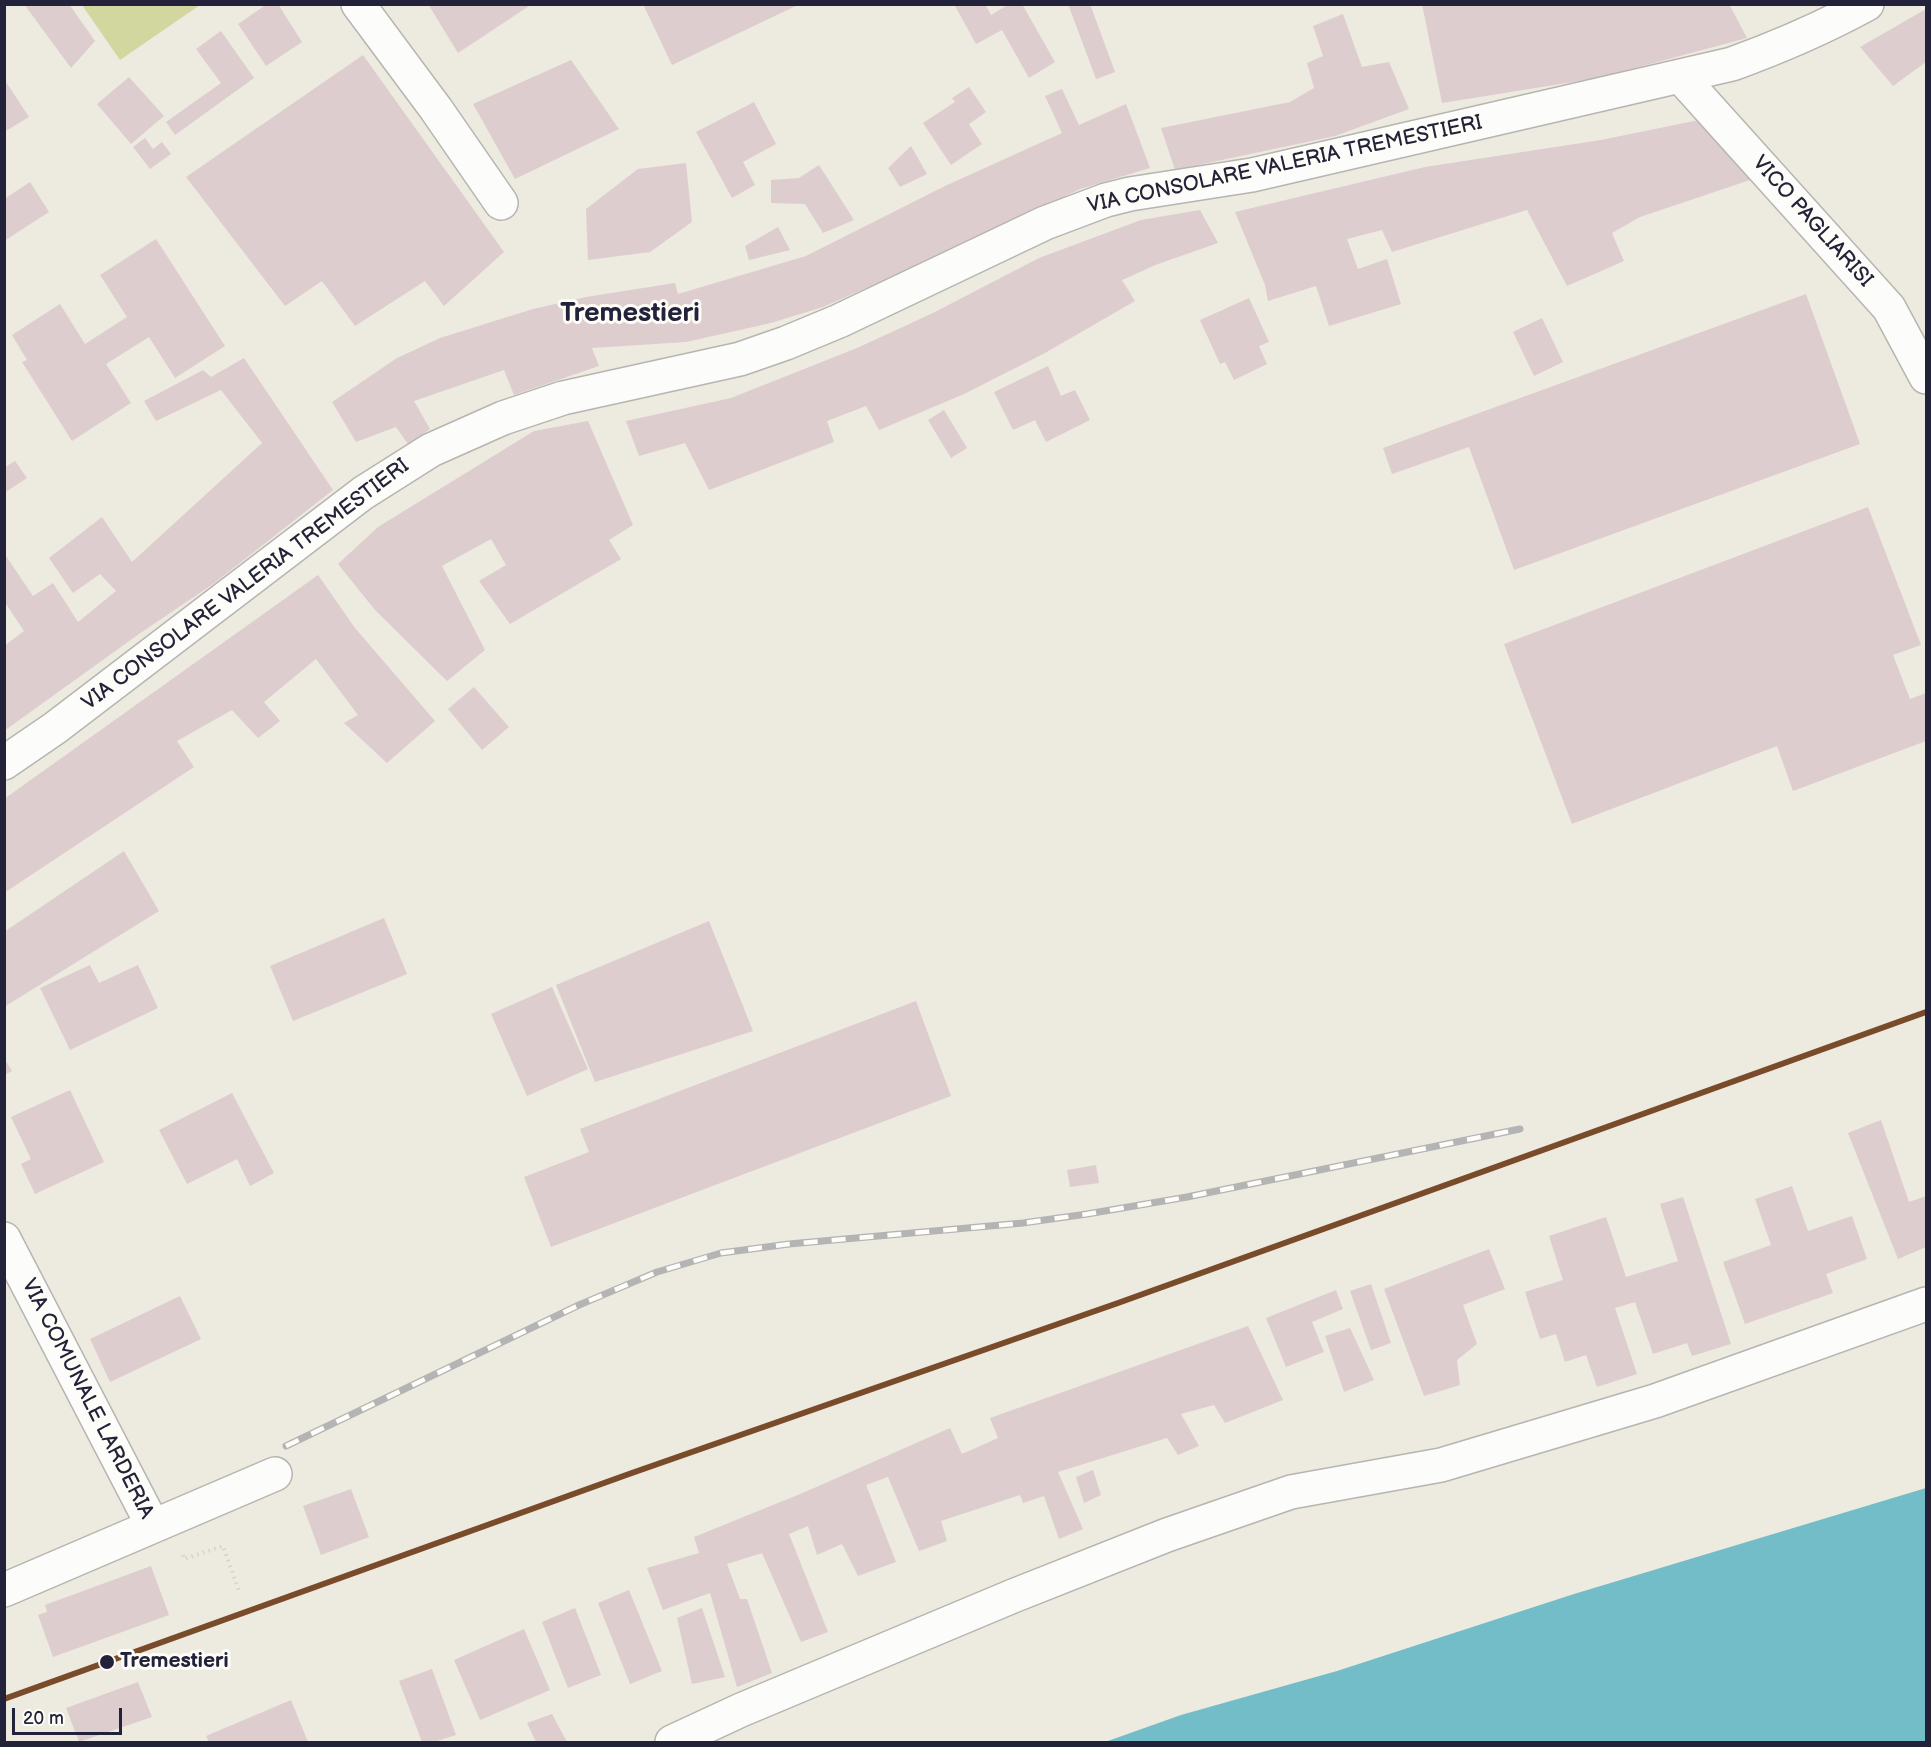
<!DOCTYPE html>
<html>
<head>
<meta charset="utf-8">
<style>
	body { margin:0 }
	#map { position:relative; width:1931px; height:1747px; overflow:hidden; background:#edeadf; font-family:"Balsamiq Sans",sans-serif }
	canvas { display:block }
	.frame { position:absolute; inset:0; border:6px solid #22223b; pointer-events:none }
	.scale { position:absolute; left:12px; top:1708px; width:110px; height:27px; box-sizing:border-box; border:3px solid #22223b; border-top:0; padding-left:8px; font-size:18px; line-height:21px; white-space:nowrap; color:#22223b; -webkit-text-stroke:4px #fdfcf7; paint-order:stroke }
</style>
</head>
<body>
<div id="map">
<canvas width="1931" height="1747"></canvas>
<div class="frame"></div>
<div class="scale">20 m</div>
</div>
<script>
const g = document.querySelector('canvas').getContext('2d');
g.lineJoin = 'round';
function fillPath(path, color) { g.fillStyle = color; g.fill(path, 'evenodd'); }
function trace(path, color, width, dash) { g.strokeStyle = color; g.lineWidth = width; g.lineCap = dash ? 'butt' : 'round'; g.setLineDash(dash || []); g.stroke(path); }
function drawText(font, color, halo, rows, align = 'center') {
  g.font = font + ' "Balsamiq Sans",sans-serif'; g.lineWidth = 6; g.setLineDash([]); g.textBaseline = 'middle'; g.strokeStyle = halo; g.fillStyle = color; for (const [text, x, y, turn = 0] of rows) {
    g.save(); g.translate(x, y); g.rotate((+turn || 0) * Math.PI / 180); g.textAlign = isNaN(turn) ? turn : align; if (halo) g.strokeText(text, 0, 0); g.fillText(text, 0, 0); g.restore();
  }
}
const green = new Path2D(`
	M82,5H200L120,60Z`);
const water = new Path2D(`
	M1926,1488V1742H1105L1181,1715L1337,1671L1574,1594Z`);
const building = new Path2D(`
	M24,4H69L95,41L71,68Z
	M267,4H278L302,42L266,66L238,24Z
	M428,4H532L458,53Z
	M643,4H800L672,65Z
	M954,4H985L991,15L1009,4H1022L1055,62L1029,78L1002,30L976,44Z
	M1068,4H1090L1115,72L1096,79Z
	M1422,4H1729L1747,38L1598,78L1442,103Z
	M1926,9V62L1893,86L1860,47Z
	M1343,14L1362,67L1389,62L1409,109L1335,136L1175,170L1161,128L1290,102L1314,88L1307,63L1323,56L1313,26Z
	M221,31L254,78L175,135L166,122L221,83L196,49Z
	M363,55L504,252L444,306L425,281L355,326L322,281L285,306L186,177Z
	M571,60L619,129L515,179L473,104Z
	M129,77L164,116L131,144L97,104Z
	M4,79L29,117L4,132Z
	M969,87L986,112L969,124L982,144L951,165L923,123L955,102L952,98Z
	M1062,89L1079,125L1126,104L1150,168L1080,189L974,241L823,307L771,323L686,342L592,348L599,366L514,395L504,370L414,401L430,429L408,444L396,427L356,442L332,402L397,358L440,338L533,309L586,297L675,283L678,294L806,256L945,186L1062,133L1045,96Z
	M754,102L776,144L743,162L755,185L732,198L696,132Z
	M1704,119L1759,177L1640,217L1612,233L1624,261L1567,286L1527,210L1392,252L1382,230L1347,239L1358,269L1387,259L1401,304L1329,326L1316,286L1268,301L1265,285L1235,212L1425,167L1601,140Z
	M145,138L153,149L162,142L171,154L150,169L133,147Z
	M911,146L927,174L900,187L888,168Z
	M686,163L692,222L650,252L588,260L586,209L638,169Z
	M819,165L854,220L823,233L805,204L771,203V180L799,178Z
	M30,182L49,212L4,241V199Z
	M1200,210L1218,243L1158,264L1122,280L1135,301L1045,353L964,394L879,430L866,406L827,421L834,442L709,490L685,443L639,456L626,421L731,398L857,348L933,313L1039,258L1141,220Z
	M778,227L790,250L749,260L745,246Z
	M156,239L225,346L175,378L149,337L106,364L131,403L72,441L22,362L27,360L12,335L60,304L85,344L127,317L100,275Z
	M1806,294L1860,444L1514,570L1469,447L1392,474L1383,448Z
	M1249,298L1269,342L1259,346L1267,364L1234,380L1225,362L1220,364L1200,320Z
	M1542,318L1563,362L1534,376L1513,332Z
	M244,358L333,490L213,584L139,634L4,731V646L24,631L4,601V553L33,596L53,583L78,622L116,591L100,574L73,593L49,558L102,517L132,562L262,443L221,390L156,421L144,401L203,370L211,377Z
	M1048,366L1061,396L1075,390L1090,420L1046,442L1035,420L1013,430L994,392Z
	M944,410L967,448L951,458L928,420Z
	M588,421L633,525L609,540L621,559L510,624L479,581L506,565L491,539L442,566L485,650L447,681L375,610L338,564L378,527L534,431Z
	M15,461L27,478L4,493V468Z
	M1868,507L1921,645L1893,655L1910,699L1926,693V741L1793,791L1777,746L1572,824L1504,644Z
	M318,575L355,628L435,721L387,763L344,723L358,715L316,659L264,702L280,721L258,738L232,710L177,741L194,767L4,893V799Z
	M474,687L509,727L482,750L448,709Z
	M124,851L159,911L4,1007V932Z
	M384,918L407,974L293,1021L270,966Z
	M709,921L753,1031L595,1082L556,985Z
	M90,965L99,983L138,965L158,1008L70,1050L40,988Z
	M552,987L588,1069L527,1096L491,1014Z
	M916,1001L951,1096L551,1247L524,1177L589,1152L580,1129Z
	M4,1058L12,1071L4,1075Z
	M70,1090L104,1162L35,1194L21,1164L31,1159L11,1117Z
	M232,1093L274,1173L250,1186L237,1159L187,1184L159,1130Z
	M1881,1120L1909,1202L1926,1196V1247L1898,1259L1848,1133Z
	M1096,1165L1099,1183L1070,1187L1067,1170Z
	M1792,1186L1808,1231L1852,1216L1867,1259L1826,1274L1833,1293L1745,1324L1723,1262L1771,1245L1755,1199Z
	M1683,1197L1731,1344L1692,1356L1687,1343L1653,1354L1635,1302L1615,1308L1637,1374L1597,1387L1586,1355L1565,1362L1556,1334L1540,1339L1525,1292L1563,1280L1549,1236L1606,1217L1626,1277L1678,1261L1660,1204Z
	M1489,1249L1505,1289L1463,1305L1477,1344L1457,1360L1460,1385L1424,1396L1384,1289Z
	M1371,1284L1391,1343L1371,1350L1350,1291Z
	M1336,1290L1343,1309L1312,1322L1324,1352L1286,1367L1266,1318Z
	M180,1296L201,1339L110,1382L90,1339Z
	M1248,1326L1283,1400L1225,1423L1214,1405L1181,1414L1199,1446L1178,1455L1167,1438L1058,1472L1083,1529L1059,1539L1044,1496L1023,1503L1020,1495L941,1521L947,1541L919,1551L888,1477L866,1485L896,1562L858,1576L842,1544L817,1555L808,1526L789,1534L828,1632L801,1642L762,1553L727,1564L740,1599H747L772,1673L737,1687L710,1593L663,1610L647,1568L699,1553L694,1537L805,1492L950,1428L962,1454L998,1438L990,1418Z
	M1350,1328L1374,1380L1344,1392L1325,1336Z
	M1093,1470L1101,1495L1084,1503L1076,1477Z
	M351,1489L369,1537L321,1555L303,1506Z
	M151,1566L169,1615L53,1657L38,1615L47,1612L45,1605Z
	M629,1590L662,1671L630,1684L598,1603Z
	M575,1608L601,1675L568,1688L542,1622Z
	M702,1608L725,1677L692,1684L677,1618Z
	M524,1629L550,1690L480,1720L454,1660Z
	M432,1669L456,1735L434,1742H422L399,1681Z
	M138,1682L152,1717L79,1742L66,1708Z
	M291,1700L308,1742H209L206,1736Z
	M552,1714L567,1742H536L527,1723Z`);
const path = new Path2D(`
	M183,1555L184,1559L223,1546L240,1594`);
const minor = new Path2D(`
	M358,4L436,109L501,203
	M1681,77L1889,308L1926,377
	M4,763L55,728L363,493L431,450L503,418L563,398L740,359L786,343L839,321L1045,223L1106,200L1130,194L1252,175L1732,64C1779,47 1823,28 1867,4
	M4,1239L153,1526
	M4,1590L275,1474
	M672,1742L741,1710L1013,1596L1167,1535L1291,1492L1441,1465L1655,1401L1926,1304`);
const rail = new Path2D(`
	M286,1446L579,1305L657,1272L721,1253L789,1244L1023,1223L1087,1214L1187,1197L1520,1129`);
const rail1 = new Path2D(`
	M4,1699L629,1474L1118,1303L1926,1012`);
const markers = [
	[107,1662,8,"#22223b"]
];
const streetNames = [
	["VIA CONSOLARE VALERIA TREMESTIERI",1285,165,-12],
	["VICO PAGLIARISI",1812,222,48],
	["VIA CONSOLARE VALERIA TREMESTIERI",246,585,-37],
	["VIA COMUNALE LARDERIA",87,1399,63]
];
const stopNames = [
	["Tremestieri",120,1662]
];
const districtNames = [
	["Tremestieri",630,314]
];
fillPath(green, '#d2d79f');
fillPath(water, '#72bdc7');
fillPath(building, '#decdcf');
trace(minor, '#b6b5b0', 36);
trace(path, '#d4d3d2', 4, [1.5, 4.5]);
trace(minor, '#fcfcfa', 33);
trace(rail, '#b4b4b5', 7);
trace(rail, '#fdfcf7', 4.5, [14]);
trace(rail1, '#7a4b2a', 6);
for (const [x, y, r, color] of markers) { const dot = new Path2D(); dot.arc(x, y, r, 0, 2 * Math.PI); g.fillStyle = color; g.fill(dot); trace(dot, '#fdfcf7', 2); }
drawText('21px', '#22223b', '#fdfcf7', streetNames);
drawText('bold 21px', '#22223b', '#fdfcf7', stopNames, 'left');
drawText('bold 27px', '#22223b', '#fdfcf7', districtNames);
</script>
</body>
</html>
